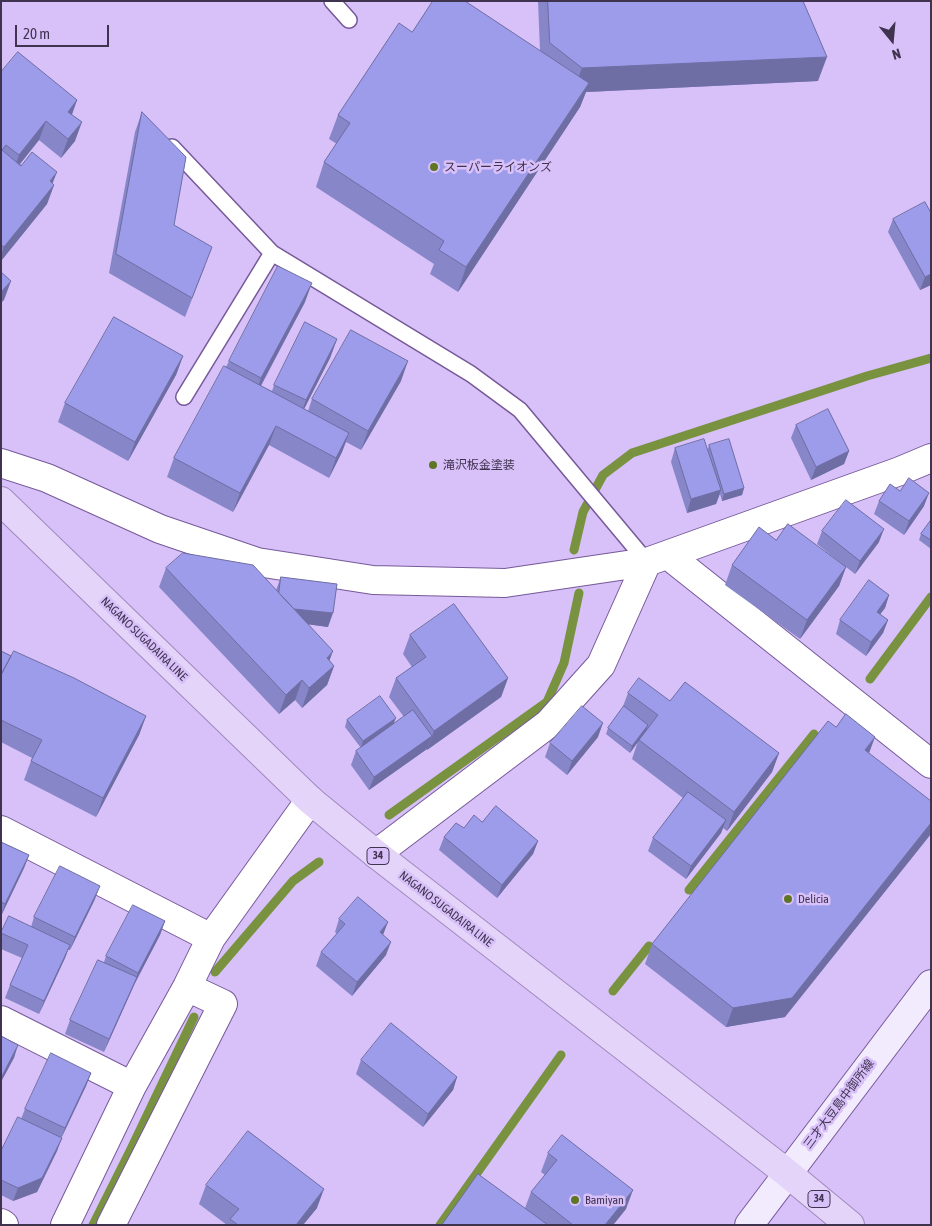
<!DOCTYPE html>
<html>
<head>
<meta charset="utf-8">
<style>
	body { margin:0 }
	#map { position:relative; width:932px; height:1226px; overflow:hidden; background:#d8c0f9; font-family:"Asap Condensed",sans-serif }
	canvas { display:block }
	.frame { position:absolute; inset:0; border:2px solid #403350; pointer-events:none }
	.north { position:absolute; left:867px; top:15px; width:50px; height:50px; -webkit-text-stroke:4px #d8c0f9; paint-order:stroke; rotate:163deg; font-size:14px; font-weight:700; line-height:20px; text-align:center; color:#403350 }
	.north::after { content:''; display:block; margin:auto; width:18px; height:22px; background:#403350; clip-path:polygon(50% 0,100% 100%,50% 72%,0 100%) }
	.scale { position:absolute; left:15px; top:25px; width:94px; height:22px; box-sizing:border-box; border:2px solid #403350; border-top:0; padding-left:6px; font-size:15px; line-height:18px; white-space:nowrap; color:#403350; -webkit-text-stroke:4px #d8c0f9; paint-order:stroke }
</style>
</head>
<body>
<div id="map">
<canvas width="932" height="1226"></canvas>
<div class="frame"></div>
<div class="north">N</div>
<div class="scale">20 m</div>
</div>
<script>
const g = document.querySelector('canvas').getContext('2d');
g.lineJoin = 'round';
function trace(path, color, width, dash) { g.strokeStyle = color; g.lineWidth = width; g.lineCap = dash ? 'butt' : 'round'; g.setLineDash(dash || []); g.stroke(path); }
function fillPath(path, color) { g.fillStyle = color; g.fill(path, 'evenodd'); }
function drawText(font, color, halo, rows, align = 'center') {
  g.font = font + ' "Asap Condensed","Noto Sans JP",sans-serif'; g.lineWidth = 5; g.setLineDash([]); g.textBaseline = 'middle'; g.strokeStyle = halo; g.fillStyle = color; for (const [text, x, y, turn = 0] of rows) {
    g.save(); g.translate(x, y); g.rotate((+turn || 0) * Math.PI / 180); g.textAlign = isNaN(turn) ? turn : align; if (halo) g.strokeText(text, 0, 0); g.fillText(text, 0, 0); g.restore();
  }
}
const stream = new Path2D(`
	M574,550L583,512L603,475L632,453L867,376L931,358
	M870,679L931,597
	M389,815L547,702L564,663L579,593
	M689,890L814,734
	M215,972L293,881L319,862
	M613,991L649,946
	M93,1225L131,1149L194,1017
	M440,1225L561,1055`);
const service = new Path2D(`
	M332,1L349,20
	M172,147L272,253L471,374L520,410L647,562
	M184,397L272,253`);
const minor = new Path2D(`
	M1,463L47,478L160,529L257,562L373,580L505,583L647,562L900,471L931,458
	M668,555L931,764
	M1,830L211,938
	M376,854L548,724L601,665L647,562
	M1,1020L132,1086
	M1,1223L4,1225
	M65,1225L132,1086L187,987L211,938L310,800
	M111,1225L223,1004L187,987`);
const secondary = new Path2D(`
	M749,1225L931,984`);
const primary = new Path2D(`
	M1,501L310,800L376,854L787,1173L850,1225`);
const wall = new Path2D(`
	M538,1H803L818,81L586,92L580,107L458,292L430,274L434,264L316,187L324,162L337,144L329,139L338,115L412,32L540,51Z
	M1,72L77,100L72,115L75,141L61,158L39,140L20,164L54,185L47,204L1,261Z
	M142,112L174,225L205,266L185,317L109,273L135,132Z
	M931,213V285L920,290L888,232L893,219Z
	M305,302L261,386L272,391L274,385L337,339L330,358L304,409L308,411L312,399L401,381L361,450L346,442L342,452L329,478L269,445L233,512L167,477L174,458L226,367L229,361Z
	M183,356L176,375L128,461L58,422L65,403Z
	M796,425L849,451L844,464L811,480L791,438Z
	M709,445L744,488L742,495L722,501L720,494L716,504L687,513L671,462L675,448L708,449Z
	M879,501L924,506L904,535L874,514Z
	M931,520V549L919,540L921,534Z
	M822,531L879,542L855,574L846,567L839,586L800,639L725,585L732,565L776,540L843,565L817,544Z
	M166,568L276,590L281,577L328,627L308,624L330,661L334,666L327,685L302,708L295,700L279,714L159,587Z
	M889,595L885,608L880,614L888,620L883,633L866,656L836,634L840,620Z
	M410,635L508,678L501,697L427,750V749L369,790L351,765L356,751L361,748L345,727L347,720L393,724L404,717L389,697L396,678L412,667L403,654Z
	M1,651L146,716L139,735L96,817L24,780L32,758L1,742Z
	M628,693L670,701L779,753L772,772L727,831L723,828L721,833L686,879L648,851L653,838L683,798L632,759L638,741L630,753L606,734L608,728L622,709Z
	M836,727L869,753L785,1017L726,1027L645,964L652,944Z
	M598,737L567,775L545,757L550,743Z
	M482,822L538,841L533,854L497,898L439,850L444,837L464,828Z
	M1,842L29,855L24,868L1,916Z
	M95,899L70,950H68L65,958L39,1014L5,998L10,985L22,958L1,949V932L31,927L34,917Z
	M339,919L383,935L386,955L352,996L316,966L321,952L337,934L335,932Z
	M165,921L160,935L135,983L104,1052L65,1034L70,1020L104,962L106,956Z
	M361,1060L457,1077L453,1090L423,1127L356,1074Z
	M91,1073L86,1086L61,1138L57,1151L37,1192L13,1201L1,1195V1151L21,1119L25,1109Z
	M548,1153L626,1209L613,1225H442L525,1208L531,1192L545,1175L541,1172Z
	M206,1185L317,1208L303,1225H227L199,1204Z`);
const shadedWall = new Path2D(`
	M827,57L818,81L586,92L580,107L458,292L466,267L573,92L582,68Z
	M77,100L70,119L68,112Z
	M46,121L39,140L12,174L19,155Z
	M82,122L75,141L61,158L68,139Z
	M57,172L50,190L54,185L47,204L1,261V255L4,247L50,181Z
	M931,274V285L920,290L925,277Z
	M11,281L4,300L1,303V292Z
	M312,283L305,302L254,398L261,378Z
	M337,339L330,358L299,419L306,400Z
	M183,356L176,375L128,461L135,442Z
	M408,361L401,381L361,450L368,431Z
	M276,426L269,445L233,512L240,493Z
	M349,433L342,452L329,478L336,458Z
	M849,451L844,464L811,480L816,467Z
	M744,488L742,495L722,501L724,494Z
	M721,490L716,504L687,513L691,499Z
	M929,493L924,506L904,535L909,521Z
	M884,529L879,542L855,574L860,561Z
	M846,567L839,586L800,639L807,620Z
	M889,595L885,608L872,625L877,612Z
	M288,608L333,613L328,627L283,621Z
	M888,620L883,633L866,656L871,642Z
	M333,651L326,670L327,658Z
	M334,666L327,685L302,708L309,688Z
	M508,678L501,697L427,750L434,731Z
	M302,680L295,700L279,714L286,695Z
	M146,716L139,735L96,817L103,798Z
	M396,718L393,725L361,748L363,741Z
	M603,723L598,737L567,775L572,761Z
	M648,725L646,731L630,753L632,746Z
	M432,736L427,749L369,790L374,777Z
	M875,737L868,756L865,750Z
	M779,753L772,772L727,831L734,812Z
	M726,820L721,833L686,879L691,866Z
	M931,823V834L785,1017L726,1027L733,1008Z
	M538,841L533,854L497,898L502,885Z
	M29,855L24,868L1,916L5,904Z
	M100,886L95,899L70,950L75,937Z
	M165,921L160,935L135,983L104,1052L109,1039L134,983L138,973Z
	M388,922L383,935L380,932Z
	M391,942L386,955L352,996L357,982Z
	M70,945L65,958L39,1014L44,1001Z
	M18,1045L14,1058L1,1082V1078Z
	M91,1073L86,1086L60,1141L65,1128Z
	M457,1077L453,1090L423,1127L428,1114Z
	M62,1138L57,1151L37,1192L13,1201L18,1188Z
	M324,1189L317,1208L303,1225H296Z
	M633,1190L626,1209L613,1225H605Z`);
const building = new Path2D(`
	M433,1H465L589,83L466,267L439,250L444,241L324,162L350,123L338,115L399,23L412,32Z
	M548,1H803L827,57L582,68L550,43Z
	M18,52L77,100L68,112L82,122L68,139L46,121L19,155L6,145L2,150L21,166L32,152L57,172L50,181L54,185L4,247L1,245V72Z
	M142,112L186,157L174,225L212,247L192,298L116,254Z
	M925,202L931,213V274L925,277L893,219Z
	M278,266L312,283L261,378L229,361Z
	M1,272L11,281L1,292Z
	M114,317L183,356L135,442L65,403Z
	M305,322L337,339L306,400L274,385Z
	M351,330L408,361L368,431L312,399Z
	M224,366L349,433L336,458L276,426L240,493L174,458Z
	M828,409L849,451L816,467L796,425Z
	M704,439L721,490L691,499L675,448Z
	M729,439L744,488L724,494L709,445Z
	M909,478L929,493L909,521L879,501L890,484L900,491Z
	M846,500L884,529L860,561L822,531Z
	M931,520V540L921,534Z
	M788,524L846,567L807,620L732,565L759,527L776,540Z
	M183,553L253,565L333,651L327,658L334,666L309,688L302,680L286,695L166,568Z
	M281,577L337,584L333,613L294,609L279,593Z
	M869,580L889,595L877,612L888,620L871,642L840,620Z
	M454,604L508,678L434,731L396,678L426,657L410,635Z
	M1,651L11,656L1,675Z
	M14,651L74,678L146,716L103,798L31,761L42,740L1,720V675Z
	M639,678L670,701L685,682L779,753L734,812L639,740L658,715L628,693Z
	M380,696L396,718L363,741L347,720Z
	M582,706L603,723L572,761L550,743Z
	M624,706L648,725L632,746L608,728Z
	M413,710L432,736L374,777L356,751Z
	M846,714L875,737L865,750L931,801V823L792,998L733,1008L652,944L828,721L836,727Z
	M688,792L726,820L691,866L653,838Z
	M496,806L538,841L502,885L444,837L456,823L464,828L474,815L482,822Z
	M1,842L29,855L5,904L1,902Z
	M60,866L100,886L75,937L34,917Z
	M358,897L388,922L380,932L391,942L357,982L321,952L345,924L339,919Z
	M133,905L165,921L138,973L106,956Z
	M9,916L70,945L44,1001L10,985L28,945L1,933Z
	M98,960L137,977L109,1039L70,1020Z
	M391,1023L457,1077L428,1114L361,1060Z
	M1,1036L18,1045L1,1078Z
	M51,1053L91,1073L65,1128L25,1109Z
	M18,1117L62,1138L42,1178L18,1188L1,1180V1151Z
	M248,1131L324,1189L296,1225H238L230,1219L239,1209L206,1185Z
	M562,1135L633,1190L605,1225H573L531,1192L557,1160L548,1153Z
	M478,1174L548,1225H442Z`);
const markers = [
	[434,167,5,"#5e7526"],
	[433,465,5,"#5e7526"],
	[788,899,5,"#5e7526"],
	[575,1200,5,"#5e7526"]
];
const shields = [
	[378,856,22],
	[819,1199,22]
];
const shieldNames = [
	["34",378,856],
	["34",819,1199]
];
const poiNames = [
	["スーパーライオンズ",444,167],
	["滝沢板金塗装",443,465],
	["Delicia",798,899],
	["Bamiyan",585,1200]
];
const streetNames = [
	["NAGANO SUGADAIRA LINE",144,639,44],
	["NAGANO SUGADAIRA LINE",446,909,38],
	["三才大豆島中御所線",839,1104,-53]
];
trace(stream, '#799240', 9);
trace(service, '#765999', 18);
trace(minor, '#765999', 30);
trace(secondary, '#765999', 30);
trace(primary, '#a089bd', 30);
trace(service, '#fff', 15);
trace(minor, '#fff', 28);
trace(secondary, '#f2eafd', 28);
trace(primary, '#e5d4fa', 28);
fillPath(wall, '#8786c9');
fillPath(shadedWall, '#6e6da4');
fillPath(building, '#9d9cea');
trace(building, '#6e6da4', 1);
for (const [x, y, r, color] of markers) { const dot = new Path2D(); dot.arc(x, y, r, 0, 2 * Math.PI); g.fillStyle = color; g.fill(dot); trace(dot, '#d8c0f9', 2); }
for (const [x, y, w] of shields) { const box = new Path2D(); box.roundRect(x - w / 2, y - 8.5, w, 17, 4); g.fillStyle = '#d8c0f9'; g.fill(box); trace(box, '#403350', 1); }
drawText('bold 11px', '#403350', null, shieldNames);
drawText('12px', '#403350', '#d8c0f9', poiNames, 'left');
drawText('12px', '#403350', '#d8c0f9', streetNames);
</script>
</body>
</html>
